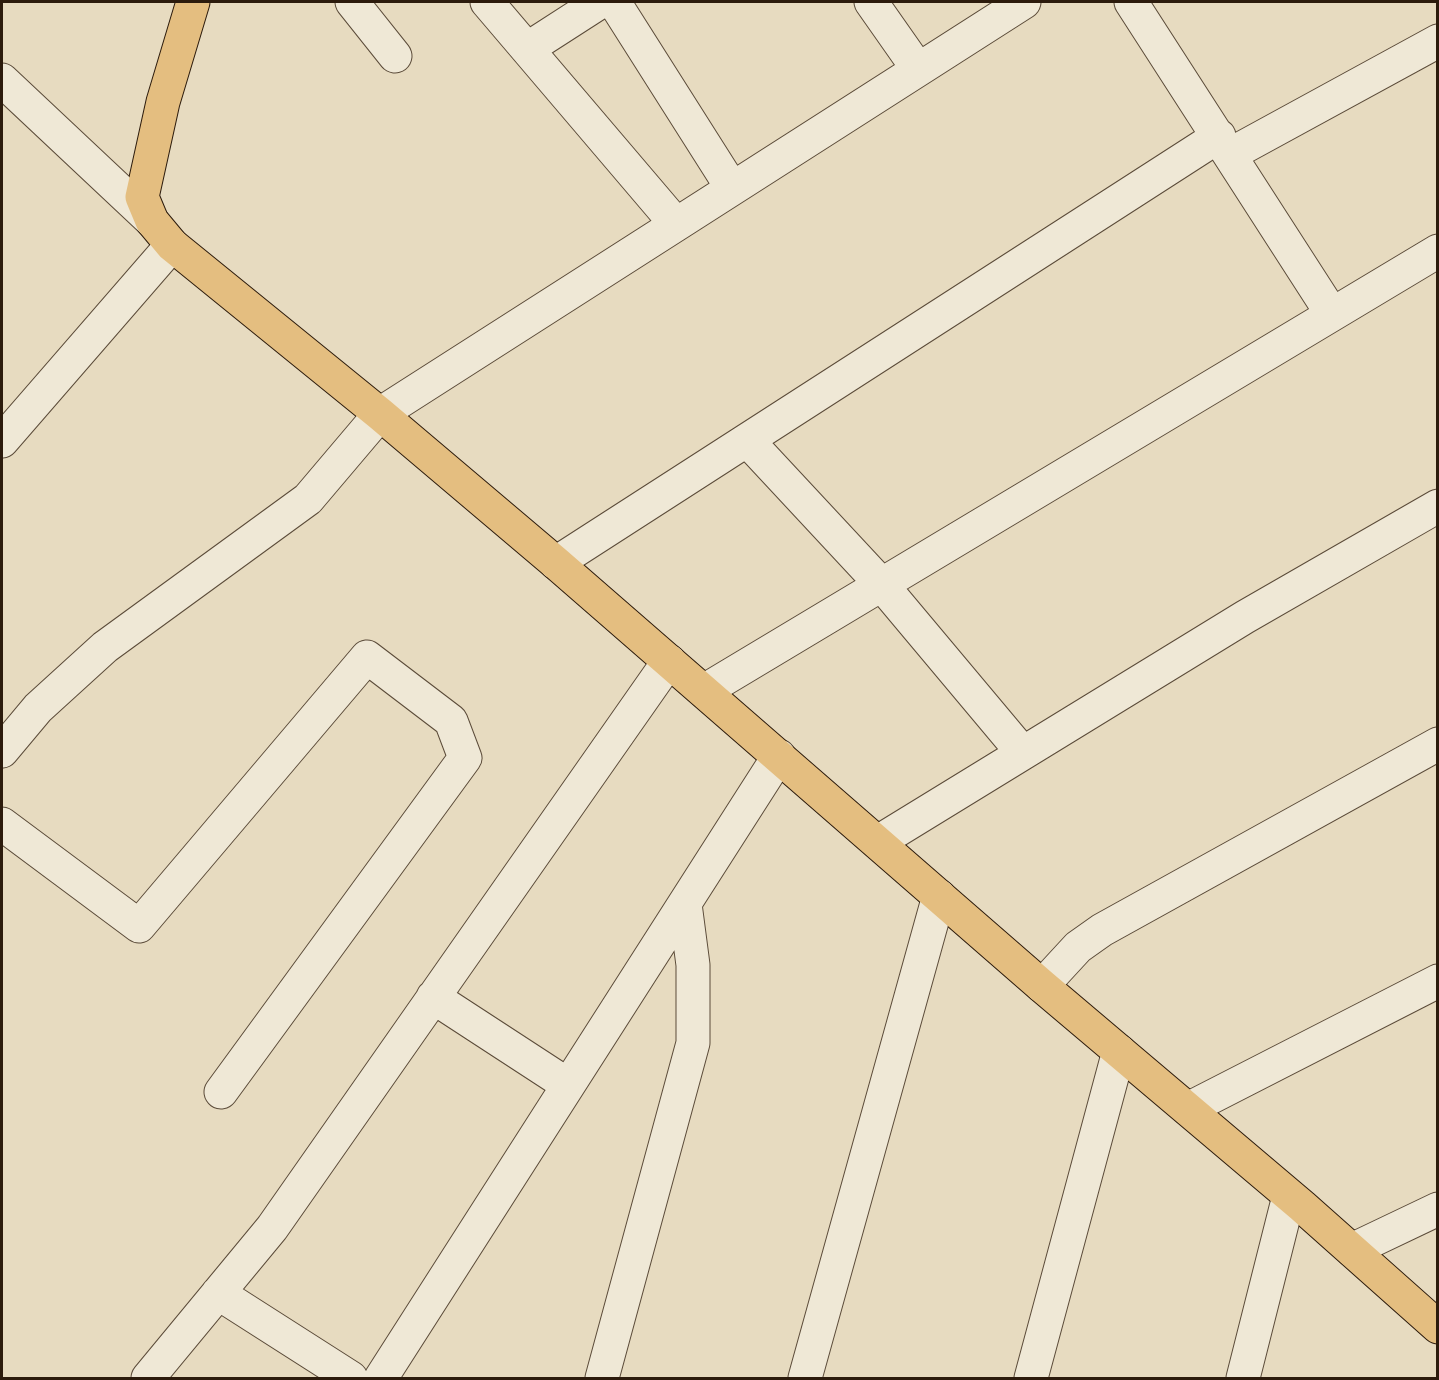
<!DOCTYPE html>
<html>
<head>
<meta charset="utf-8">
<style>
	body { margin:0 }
	#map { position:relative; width:1439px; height:1380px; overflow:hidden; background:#e7dbc0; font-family:"IM FELL French Canon",serif }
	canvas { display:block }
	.frame { position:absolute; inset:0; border:3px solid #2c1b0c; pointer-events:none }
</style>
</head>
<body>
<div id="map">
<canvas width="1439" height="1380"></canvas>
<div class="frame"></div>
</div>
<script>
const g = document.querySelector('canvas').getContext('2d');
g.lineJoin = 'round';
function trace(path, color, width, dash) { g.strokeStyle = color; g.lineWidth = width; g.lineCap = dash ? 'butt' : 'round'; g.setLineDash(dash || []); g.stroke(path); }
const minor = new Path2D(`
	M352,2L395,56
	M487,2L676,224
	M614,2L732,188
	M871,2L918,69
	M1131,2L1332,314
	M527,49L600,2
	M2,80L152,221
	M1231,154L1438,41
	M747,440L882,585L1022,752
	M2,441L172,245
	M556,563L1219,136
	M704,691L1438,251
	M2,751L38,708L105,647L308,499L380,414L1024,2
	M2,824L139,926L367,657L451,721L465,758L221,1092
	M878,842L1245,617L1438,506
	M1042,986L1078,947L1102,930L1438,744
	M433,997L568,1085
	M1188,1109L1438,981
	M1352,1250L1438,1209
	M218,1293L351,1378
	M148,1378L272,1228L669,661
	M381,1378L779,756
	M602,1378L693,1043V965L685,904
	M805,1378L939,896
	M1031,1378L1119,1051
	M1243,1378L1289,1196`);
const major = new Path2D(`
	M193,2L163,102L142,197L152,221L172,245L380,414L556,563L1042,986L1302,1206L1438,1327`);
trace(minor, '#5b4b39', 35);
trace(major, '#2c1b0c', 35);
trace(minor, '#efe8d6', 33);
trace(major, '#e4be80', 33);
</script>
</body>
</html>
